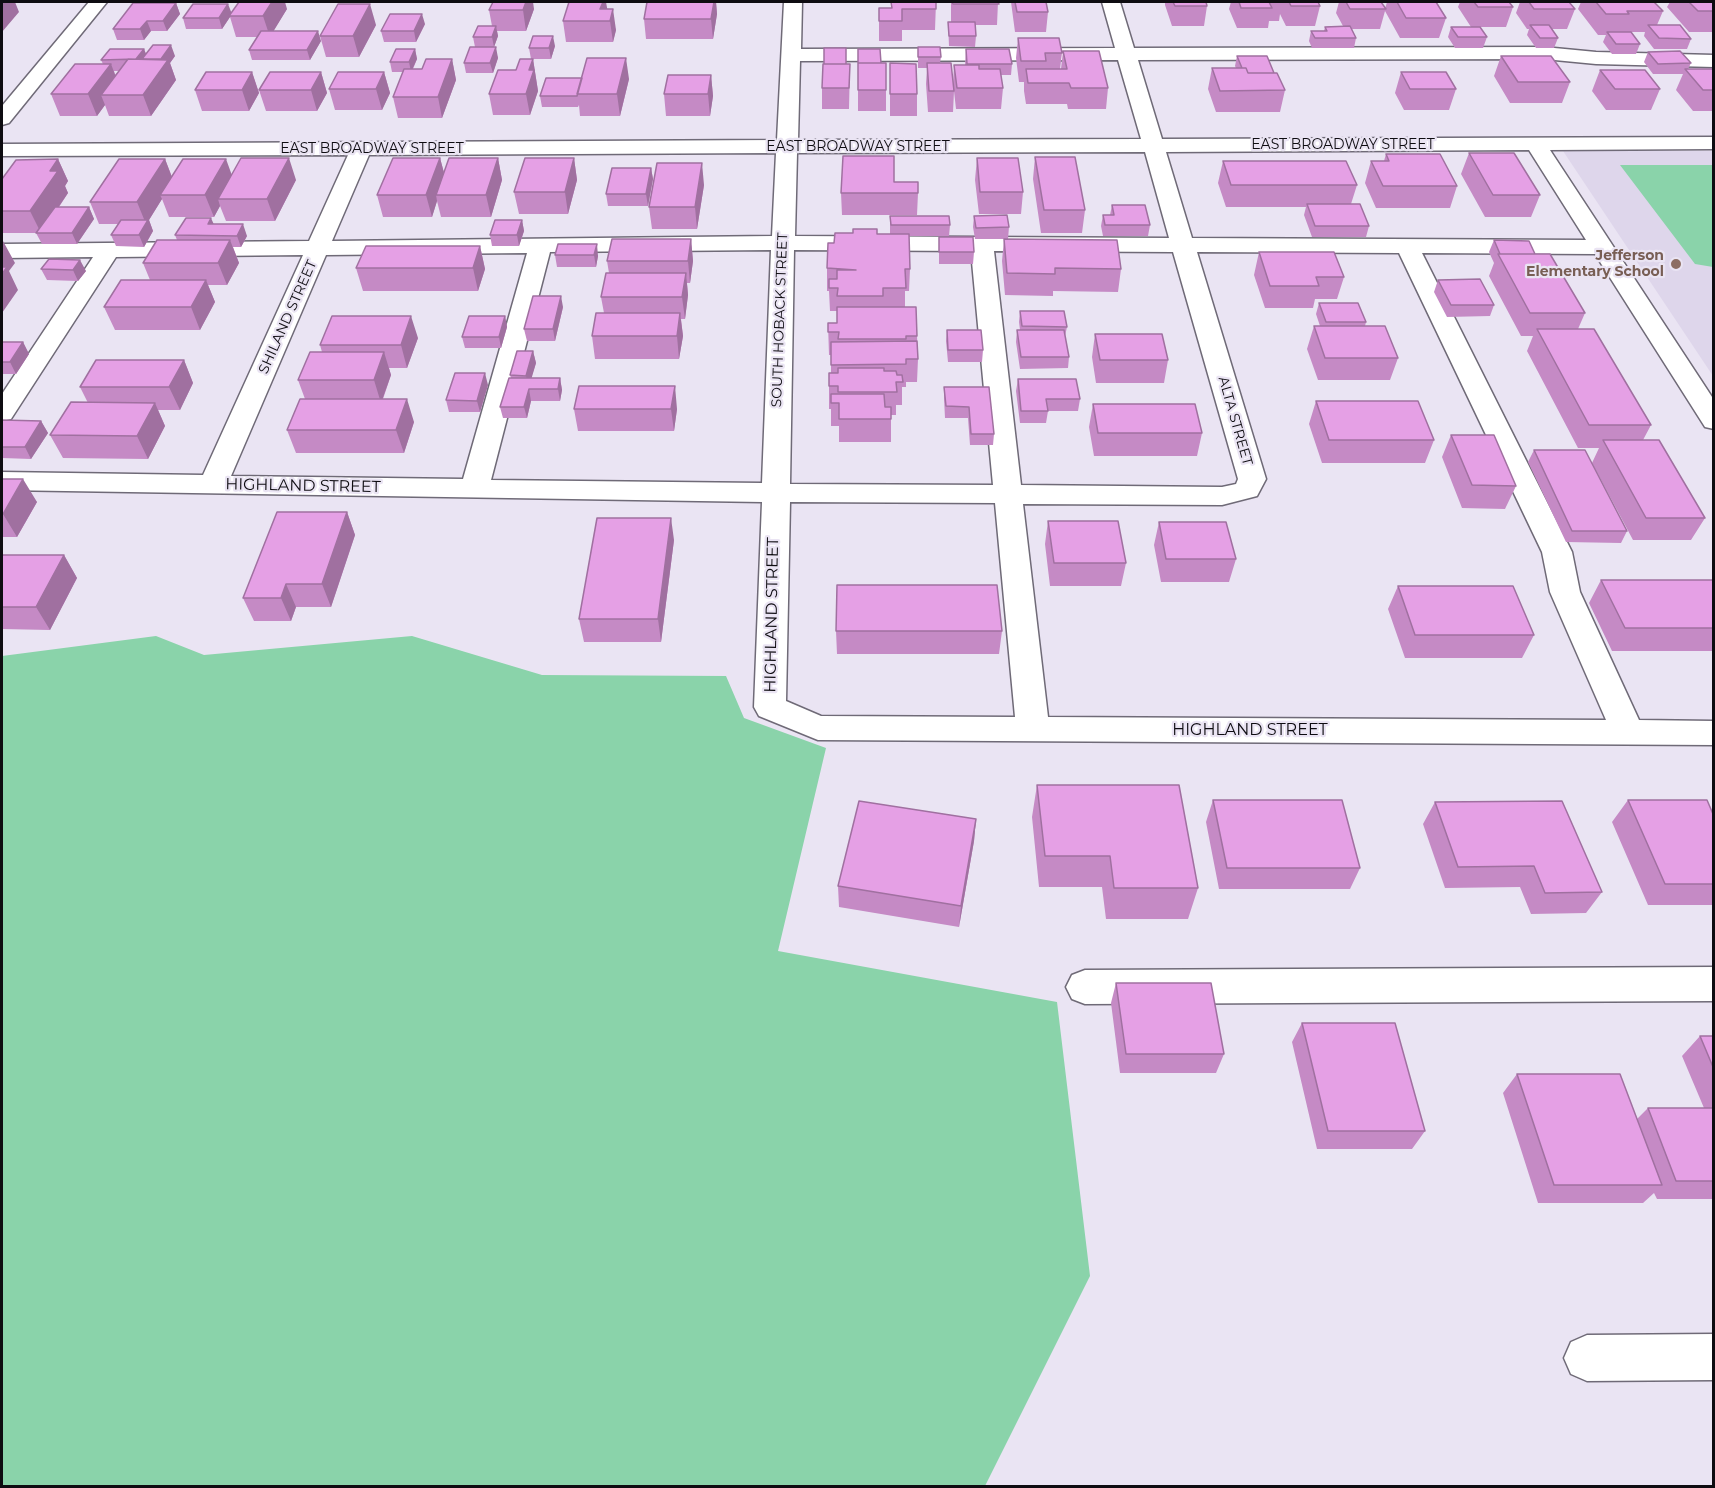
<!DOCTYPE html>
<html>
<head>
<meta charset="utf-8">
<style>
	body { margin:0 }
	#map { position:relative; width:1715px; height:1488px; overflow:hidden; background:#eae4f3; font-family:Montserrat,sans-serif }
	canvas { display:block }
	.frame { position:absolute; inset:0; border:3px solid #0e0c11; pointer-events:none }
</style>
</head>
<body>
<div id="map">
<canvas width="1715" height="1488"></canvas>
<div class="frame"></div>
</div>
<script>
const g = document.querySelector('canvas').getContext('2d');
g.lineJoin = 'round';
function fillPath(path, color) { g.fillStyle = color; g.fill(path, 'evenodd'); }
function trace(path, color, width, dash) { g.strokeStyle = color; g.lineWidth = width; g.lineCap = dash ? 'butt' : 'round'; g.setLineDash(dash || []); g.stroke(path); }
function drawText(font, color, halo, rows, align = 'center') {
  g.font = font + ' Montserrat,sans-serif'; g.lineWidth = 4.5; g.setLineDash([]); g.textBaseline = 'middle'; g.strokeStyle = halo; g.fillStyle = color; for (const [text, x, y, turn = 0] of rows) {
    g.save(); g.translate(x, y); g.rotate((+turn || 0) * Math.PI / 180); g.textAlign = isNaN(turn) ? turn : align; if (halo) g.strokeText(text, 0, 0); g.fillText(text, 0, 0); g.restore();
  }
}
const built = new Path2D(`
	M1563,151H1713V376Z`);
const green = new Path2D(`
	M1620,165H1713V267L1695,264Z
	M156,636L204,655L412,636L542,675L726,676L744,718L826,748L778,951L1057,1002L1090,1276L985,1486H2V656Z`);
const minor = new Path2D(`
	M89,2H107L9,123L2,125V106Z
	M784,2H802L801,49L1115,48L1102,2H1120L1134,48L1544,47L1596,52L1714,55V67L1596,64L1544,59L1138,60L1162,139L1714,137V149L1550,150L1714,400V429L1705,427L1595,254L1422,253L1572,552L1580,592L1639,720L1714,721V745L818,740L759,716L754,707L762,502L2,490V472L203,475L303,255L116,257L11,419L2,421V394L93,257L2,258V244L309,241L348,155L2,156V144L777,140ZM1118,60L1141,139L798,140L800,61ZM1529,150L1586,240L1192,238L1166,152ZM1145,152L1169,238L795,236L797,153ZM776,153L772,236L332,241L369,155ZM771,250L762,483L491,480L550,252ZM794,250L971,251L993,485L790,484ZM994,251L1173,252L1238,479L1236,484L1222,487L1021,485ZM1197,252L1399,253L1542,552L1550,592L1606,720L1048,717L1023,504L1222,505L1257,496L1266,479ZM527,253L463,479L231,476L326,255ZM790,502L995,503L1015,717L821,716L786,701Z
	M1714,967V1001L1085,1004L1072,999L1066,987L1072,975L1085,970Z
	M1714,1334V1380L1587,1381L1571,1374L1564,1358L1571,1342L1587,1335Z`);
const wall = new Path2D(`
	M677,2H716L717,14L713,39H646L644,19Z
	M891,2H936L935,30H902V41H879V8H891Z
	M951,2H998L997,25H975L976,36L975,47L949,46L948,22H951Z
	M1011,2H1046L1048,12L1046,32H1015Z
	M1165,2H1206L1207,6L1204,26H1172L1165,5Z
	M1231,2H1318L1320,6L1315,26H1286L1280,14L1279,21H1269L1268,28H1237L1229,9Z
	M1339,2H1381L1385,9L1387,2H1436L1446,18L1439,38H1400L1385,11L1380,29H1352L1356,38L1354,48H1312L1309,41L1311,31H1324L1325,27L1343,26L1336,13Z
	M1460,2H1509L1513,7L1506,27H1480L1487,37L1483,48H1455L1448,37L1451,27H1471L1458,7Z
	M1520,2H1569L1575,9L1567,29H1552L1558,38L1554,48H1536L1527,35L1529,29H1527L1516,13Z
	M1581,2H1654L1663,11L1657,25L1691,39L1687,49H1654L1644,36L1645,32H1622L1640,44L1636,54H1612L1603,42L1606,35H1598L1578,9Z
	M1670,2H1713V32H1689L1667,7Z
	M176,3L180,14L167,31H151L144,40H117L113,29Z
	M287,9L273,31L321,41L310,60H252L249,50L257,37H236L230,17L222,29H186L183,18Z
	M534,9L526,31H497L498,36L494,47L498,58L493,73H466L464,63L475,47L473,37L492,26L489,10Z
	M607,9L616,30L613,42H566L563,21Z
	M425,24L416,42H384L381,31Z
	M376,25L359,57H326L320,36Z
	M1018,38L1062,53L1060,69H1061L1063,51L1108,88L1106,109H1068L1067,104H1026L1024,91V82H1019L1016,58Z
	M555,46L551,59H531L529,48Z
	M918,47L941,57L940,63L953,85L954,65H965L966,49L1012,64L1011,75H1001L1003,88L1001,109H956L954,91L953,112H928L926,84L927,68H918Z
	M144,49L146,54L175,56L170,63L176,80L151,116H109L105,105L97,116H60L51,94L103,64L101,60ZM114,71H119L115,75Z
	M415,49L417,59L413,69H422L452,59L456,80L442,118H398L393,97L403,72H392L390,62Z
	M858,49L881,63H886V111H858Z
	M1648,52L1691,63L1688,69H1713V111H1693L1676,90L1683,74H1653L1644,62Z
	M1237,56L1274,73L1285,90L1280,112H1216L1208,89L1212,68H1236L1235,66Z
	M1501,56L1570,82L1562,103H1510L1494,76Z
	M533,59L538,91L530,115H493L489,94L516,70Z
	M890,63L917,94V116H890Z
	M850,64L849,109H822V88Z
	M1600,70L1660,89L1651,110H1606L1592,91Z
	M252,72L259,93L249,111H202L195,90Z
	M321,72L327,93L317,111H266L259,90Z
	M384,72L390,93L382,110H335L329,89Z
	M1401,72L1456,89L1449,110H1404L1395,93Z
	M711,75L713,96L710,116H666L664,94Z
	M629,79L620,116H580L579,105L578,107H542L540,96Z
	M1469,153L1540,195L1531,217H1485L1461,174Z
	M1386,154L1457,186L1450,208H1376L1365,183L1371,161H1384Z
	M1035,157L1085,210L1082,233H1041L1033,179Z
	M440,158L444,173L498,158L502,180L491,217H441L437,201L432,217H383L377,195Z
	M574,158L577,180L568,214H519L514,192Z
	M977,158L1023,192L1021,214H979L975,180Z
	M58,159L68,181L65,186L68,193L59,207H89L94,219L77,244H42L36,233H2V179Z
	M165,159L172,177L232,174L296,180L275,221H226L220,206L214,217H169L162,199L149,220L153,231L144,247L116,246L111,235L118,224H99L90,202Z
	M1223,161L1357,185L1351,204L1369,226L1366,237H1312L1304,215L1306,207H1226L1218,183Z
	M651,168L653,179L648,206H608L606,194Z
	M704,185L697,229H652L649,207Z
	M841,193H918L917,215H842Z
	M1112,205L1150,225L1148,236H1103L1101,226L1103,215H1110Z
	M890,216L950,225L949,236H909L910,269L909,291H905V307L917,336L918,359L917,382H906V387H902V405H896V415H891V442H839V426H831V409H829V386L831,373V355H829L828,323H837V311H830L829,291H827V268L877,234H890Z
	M974,216L1009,227L1008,239H975L973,227Z
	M522,220L524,231L519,246H492L490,235Z
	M214,224L247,236L241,247H233L239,263L227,285H208L215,302L200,330H115L104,307L150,280L143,263L177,240L175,235Z
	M939,237L974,252L973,264H939Z
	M691,239L693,261L690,283H687L688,295L685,319H681L683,336L679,359H595L592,336L604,313L601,297L609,273L607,261Z
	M1004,239L1121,269L1118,292L1053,291V296L1005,295L1002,261Z
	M1494,240L1535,254L1585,313L1578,329L1651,425L1643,440L1705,518L1691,540H1633L1592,463L1599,448H1578L1527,351L1533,336H1521L1489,276L1494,263L1489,252Z
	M558,244L598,256L596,267H557L555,255Z
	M480,246L485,269L478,291H363L356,268Z
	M1259,252L1344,277L1337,299H1315L1313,308H1265L1254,275Z
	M49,259L86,271L78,281L47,280L41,269Z
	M1438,280L1494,305L1490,316L1447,317L1434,292Z
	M1319,303L1366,322L1365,326L1398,358L1390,380H1318L1307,349L1314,326H1320L1316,314Z
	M563,307L555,341H527L524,329Z
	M1020,311L1067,327L1065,336L1069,357L1068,368L1020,369L1016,342L1017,330H1020L1019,322Z
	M505,316L507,327L501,348H465L462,337Z
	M947,330L983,350L982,362H948L946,341Z
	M1095,334L1168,360L1164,383H1096L1092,357Z
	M418,338L407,368H389L391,375L383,399L414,422L404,453H296L287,430L305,399L298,380L322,352L320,345Z
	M2,342H23L29,354L16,374H2Z
	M533,351L536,363L531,378H560L562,390L560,401H531L527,418H503L500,407L511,378L510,375Z
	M184,360L193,383L180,410H158L165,426L148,459L63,458L50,435L88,403L80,387Z
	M1018,379L1080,399L1078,411H1048L1046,423H1020L1016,391Z
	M488,385L480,412H449L446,400Z
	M944,387H989L994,434L993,445H970L968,418H945L944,398Z
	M1316,401L1434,440L1425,463H1322L1309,424Z
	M1093,404L1202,433L1197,456H1094L1089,427Z
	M574,409H677L674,431H578Z
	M2,420L41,421L48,433L31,459L2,458Z
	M1451,435L1516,486L1505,509L1462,508L1442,457Z
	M1534,450L1627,531L1621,543L1566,542L1528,462Z
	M2,479L37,502L17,537H2Z
	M347,512L355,535L331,607H296L291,621H254L243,598Z
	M1048,521L1126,563L1121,586H1050L1045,544Z
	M1159,522L1236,559L1229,582H1161L1154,545Z
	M674,540L661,642H584L579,619Z
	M2,555H64L77,578L50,630L2,629Z
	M1601,580H1713V651H1612L1589,603Z
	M1398,586L1534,635L1522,658H1405L1388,609Z
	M836,631H1002L999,654H837Z
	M1037,785L1198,888L1188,919H1106L1102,887H1039L1032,817Z
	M1213,800L1360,868L1350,889H1219L1206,822Z
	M1628,800L1713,814V905H1648L1612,822Z
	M1435,802L1602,892L1586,913L1531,914L1520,887L1445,888L1423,824Z
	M976,819L974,841L959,927L839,907L838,886Z
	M1116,983L1224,1054L1216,1073H1120L1111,1003Z
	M1302,1023L1425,1131L1412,1149H1317L1292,1042Z
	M1700,1036H1713V1199H1657L1654,1193L1643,1203H1538L1503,1093L1517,1074L1637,1119L1648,1108H1704L1682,1056Z`);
const shadedWall = new Path2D(`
	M2,2H15L19,12L2,32Z
	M272,2H285L287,9L270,37L263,16Z
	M526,2H533L534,9L526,31L523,10Z
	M603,2H606L608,13L600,9Z
	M714,2H716L717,14L713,39L711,19Z
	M176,3L180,14L167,31L163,21Z
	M228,4L232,14L222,29L219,18Z
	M370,4L376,25L359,57L353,36Z
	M613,9L616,30L613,42L610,21Z
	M422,14L425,24L416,42L414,31Z
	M147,21L151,31L144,40L140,29Z
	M496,26L498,36L494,47L492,37Z
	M318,31L321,41L310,60L307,50Z
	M553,36L555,46L551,59L549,48Z
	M171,45L175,56L170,63L176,80L151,116L143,95L161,59Z
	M496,47L498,58L493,73L490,63Z
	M144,49L148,59L145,64L136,60Z
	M415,49L417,59L411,72L409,62Z
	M626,58L629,79L620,116L617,94Z
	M452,59L456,80L442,118L438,97Z
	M533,59L538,91L530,115L526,94L529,70Z
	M111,64L119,85L101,95L105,105L97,116L88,94Z
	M252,72L259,93L249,111L242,90Z
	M321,72L327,93L317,111L311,90Z
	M384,72L390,93L382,110L376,89Z
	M711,75L713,96L710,116L708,94Z
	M289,158L296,180L275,221L267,199Z
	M440,158L446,180L436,195L437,201L432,217L426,195Z
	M498,158L502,180L491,217L486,195Z
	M574,158L577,180L568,214L565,192Z
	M58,159L68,181L65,186L68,193L41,233L30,211L50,171Z
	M165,159L173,180L160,195L162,199L149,220L153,231L144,247L139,235L146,224L137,202Z
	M226,159L234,181L218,199L220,206L214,217L205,195Z
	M702,163L704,185L697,229L695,207Z
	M651,168L653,179L648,206L646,194Z
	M89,207L94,219L77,244L72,233Z
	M211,218L216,229L208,224Z
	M522,220L524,231L519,246L517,235Z
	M243,224L247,236L241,247L237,236Z
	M691,239L693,261L690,283L688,261Z
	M230,240L239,263L227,285L218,263Z
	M3,241L15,263L9,271L18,290L2,313V243Z
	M597,244L598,256L596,267L594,255Z
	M480,246L485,269L478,291L473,268Z
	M80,260L86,271L78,281L73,270Z
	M686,273L688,295L685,319L682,297Z
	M206,280L215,302L200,330L191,307Z
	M561,296L563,307L555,341L553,329Z
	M680,313L683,336L679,359L677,336Z
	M411,316L418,338L407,368L401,345Z
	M505,316L507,327L501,348L499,337Z
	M23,342L29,354L16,374L10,362Z
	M533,351L536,363L529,387L526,376Z
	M384,352L391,375L381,403L374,380Z
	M184,360L193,383L180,410L169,387Z
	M485,373L488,385L480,412L477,401Z
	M560,378L562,390L560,401L558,389Z
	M675,386L677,409L674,431L671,409Z
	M529,389L531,401L527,418L524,407Z
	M407,399L414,422L404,453L396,430Z
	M155,403L165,426L148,459L137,436Z
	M41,421L48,433L31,459L25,447Z
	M23,479L37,502L17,537L3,514Z
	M347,512L355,535L331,607L322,584Z
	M671,518L674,540L661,642L658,619Z
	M64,555L77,578L50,630L36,607Z
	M286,584L296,607L291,621L281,598Z
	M976,819L974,841L959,927L961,906Z`);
const building = new Path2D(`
	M239,2H272L263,16H229Z
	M493,2H526L523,10H489Z
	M569,2H603L600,9H613L610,21H563Z
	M647,2H714L711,19H644Z
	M891,2H936V9H902V21H879V8H892Z
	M952,2H998L999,4H953Z
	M1015,2H1046L1048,12H1017Z
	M1173,2H1206L1207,6H1175Z
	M1239,2H1269L1272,8H1241Z
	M1289,2H1318L1320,6H1291Z
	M1346,2H1381L1386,9H1350Z
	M1397,2H1436L1446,18H1406Z
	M1474,2H1509L1513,7H1478Z
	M1529,2H1569L1575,9H1534Z
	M1596,2H1654L1663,11H1627L1629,14H1606Z
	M1689,2H1713V11H1698Z
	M133,3H176L163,21H147L140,29H113Z
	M193,4H228L219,18H183Z
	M338,4H370L353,36H320Z
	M390,14H422L414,31H381Z
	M948,22H975L976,36H949Z
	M1530,25H1549L1558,38H1540Z
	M1648,25H1680L1691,39L1659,38Z
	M478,26H496L492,37H473Z
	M1350,26L1356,38H1315L1311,31H1327L1325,27Z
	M1451,27H1480L1487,37H1458Z
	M261,31H318L307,50H249Z
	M1607,32H1631L1640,44H1616Z
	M533,36H553L549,48H529Z
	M1018,38H1059L1062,53H1045L1046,61H1021Z
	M153,45H171L161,59H142Z
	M470,47H496L490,63H464Z
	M918,47H940L941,57H918Z
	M824,48H846V64H824Z
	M110,49H144L136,59L101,60Z
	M396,49H415L409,62H390Z
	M858,49H880L881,63H858V66Z
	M966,49H1009L1012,64H967Z
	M1063,51H1099L1108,88H1071L1069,83H1028L1026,69H1067Z
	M1680,51L1691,63L1658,64L1648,52Z
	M1237,56H1267L1274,73H1248L1246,68H1242Z
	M1501,56H1551L1570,82H1518Z
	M587,58H626L617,94H577Z
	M128,59L168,60L143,95H101Z
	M426,59H452L438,97H393L404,69H422Z
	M520,59H533L529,70H534L526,94H489L498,70H516Z
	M858,63H886V90H858Z
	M890,63L916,64L917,94H890Z
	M927,63H951L954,91H929Z
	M75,64H111L88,94H51Z
	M823,64H850L849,88H822Z
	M954,65H979V69H1000L1003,88H957Z
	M1212,68H1246L1248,73H1277L1285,90L1220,91Z
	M1685,69H1713V90H1703Z
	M1600,70H1645L1660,89H1615Z
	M206,72H252L242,90H195Z
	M270,72H321L311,90H259Z
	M338,72H384L376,89H329Z
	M1401,72H1446L1456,89H1410Z
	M668,75H711L708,94H664Z
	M546,78H582L577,96H540Z
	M1469,153H1514L1540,195H1493Z
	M1386,154H1440L1457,186H1383L1371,161H1389Z
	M843,156H894V182H918V193H841Z
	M1035,157H1075L1085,210H1044Z
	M241,158H289L267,199H218Z
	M393,158H440L426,195H377Z
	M449,158H498L486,195H436Z
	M525,158H574L565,192H514Z
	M977,158H1018L1023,192H980Z
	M58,159L50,171H58L30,211H2V179L16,160Z
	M119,159H165L137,202H90Z
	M183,159H226L205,195H160Z
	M1223,161H1346L1357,185H1231Z
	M657,163H702L695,207H649Z
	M612,168H651L646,194H606Z
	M1307,204H1360L1369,226H1315Z
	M1112,205H1145L1150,225H1105L1103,215H1114Z
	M55,207H89L72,233H36Z
	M1007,215L1009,227L976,228L974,216Z
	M890,216H949L950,225H891Z
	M186,218H211L208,224H243L237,236L175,235Z
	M121,220H148L139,235H111Z
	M495,220H522L517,235H490Z
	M853,229H877V234H909L910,269H905L906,288H883V296H837L838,288H829V279H837V270H856L827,268L828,243H834L835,233H853Z
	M939,237H973L974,252H939Z
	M612,239H691L688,261H607Z
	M1004,239L1117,240L1121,269L1055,268V274L1007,273Z
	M157,240H230L218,263H143Z
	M1494,240L1529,241L1535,254H1500Z
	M558,244H597L594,255H555Z
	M366,246H480L473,268H356Z
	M1259,252H1334L1344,277H1316L1319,286H1270Z
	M1498,254H1550L1585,313H1530Z
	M49,259L80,260L73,270L41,269Z
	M2,267H7L2,274Z
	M606,273H686L682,297H601Z
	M1480,279L1494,305H1451L1438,280Z
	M121,280H206L191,307H104Z
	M533,296H561L553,329H524Z
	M1319,303H1358L1366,322H1326Z
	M837,307H916L917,336H906V339H838L839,332H828V323H837Z
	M1020,311H1064L1067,327L1022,326Z
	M596,313H680L677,336H592Z
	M332,316H411L401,345H320Z
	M469,316H505L499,337H462Z
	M1314,326H1385L1398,358H1325Z
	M1537,329H1594L1651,425H1589Z
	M947,330H981L983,350H948Z
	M1017,330H1064L1069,357H1021Z
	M1095,334H1162L1168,360H1100Z
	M917,341L918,359H906V364L831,365V342Z
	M2,342H23L10,362H2Z
	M517,351H533L526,376L510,375Z
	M310,352H384L374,380H298Z
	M96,360H184L169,387H80Z
	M838,368H884V371H896L897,375H902L903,382H896L897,392H838V386H829V373H838Z
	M455,373H485L477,401L446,400Z
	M509,378H560L558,389H529L524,407H500Z
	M1018,379H1076L1080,399H1046L1048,411H1021Z
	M579,386H675L671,409H574Z
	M944,387H989L994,434H971L969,407L946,406Z
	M831,394H884L885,407H891V419H839V403H831Z
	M300,399H407L396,430H287Z
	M1316,401H1418L1434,440H1329Z
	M71,402L155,403L137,436L50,435Z
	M1093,404H1195L1202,433H1098Z
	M2,420L41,421L25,447H2Z
	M1451,435H1494L1516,486L1472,485Z
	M1603,440H1659L1705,518H1646Z
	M1534,450H1585L1627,531H1572Z
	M2,479H23L3,514H2Z
	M277,512H347L322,584H286L281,598H243Z
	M597,518H671L658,619H579Z
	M1048,521H1118L1126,563H1054Z
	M1159,522H1226L1236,559H1166Z
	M2,555H64L36,607H2Z
	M1601,580H1713V628H1625Z
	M837,585H997L1002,631H836Z
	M1398,586H1513L1534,635H1415Z
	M1037,785H1179L1198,888H1114L1110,856H1045Z
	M1213,800H1342L1360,868H1227Z
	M1628,800H1707L1713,814V884H1665Z
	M859,801L976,819L961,906L838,886Z
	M1562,801L1602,892L1545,893L1534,866L1458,867L1435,802Z
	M1116,983H1211L1224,1054H1126Z
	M1302,1023H1395L1425,1131H1328Z
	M1700,1036H1713V1067Z
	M1517,1074H1620L1662,1185H1554Z
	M1648,1108H1713V1181H1676Z`);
const markers = [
	[1676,264,6,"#8d6e63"]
];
const farStreetnames = [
	["EAST BROADWAY STREET",1343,145],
	["EAST BROADWAY STREET",858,147],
	["EAST BROADWAY STREET",372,149],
	["SHILAND STREET",288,317,-66],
	["SOUTH HOBACK STREET",780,320,-88],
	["ALTA STREET",1235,421,74]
];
const farEducationnames = [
	["Jefferson",1664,256],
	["Elementary School",1664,272]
];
const streetNames = [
	["HIGHLAND STREET",303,486,1],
	["HIGHLAND STREET",772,615,-89],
	["HIGHLAND STREET",1250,730]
];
fillPath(built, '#ded6eb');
fillPath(green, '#8ad3aa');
trace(minor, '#6f6a77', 3);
fillPath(minor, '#fff');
fillPath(wall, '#c58ac5');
fillPath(shadedWall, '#a070a0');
fillPath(building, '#e5a0e5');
trace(building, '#a070a0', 1.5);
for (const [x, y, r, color] of markers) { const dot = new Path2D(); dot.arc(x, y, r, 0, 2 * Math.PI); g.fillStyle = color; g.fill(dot); trace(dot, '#eae4f3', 2); }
drawText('14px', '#0e0c11', '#eae4f3', farStreetnames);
drawText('bold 14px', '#785e54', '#eae4f3', farEducationnames, 'right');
drawText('16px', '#0e0c11', '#eae4f3', streetNames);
</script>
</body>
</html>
